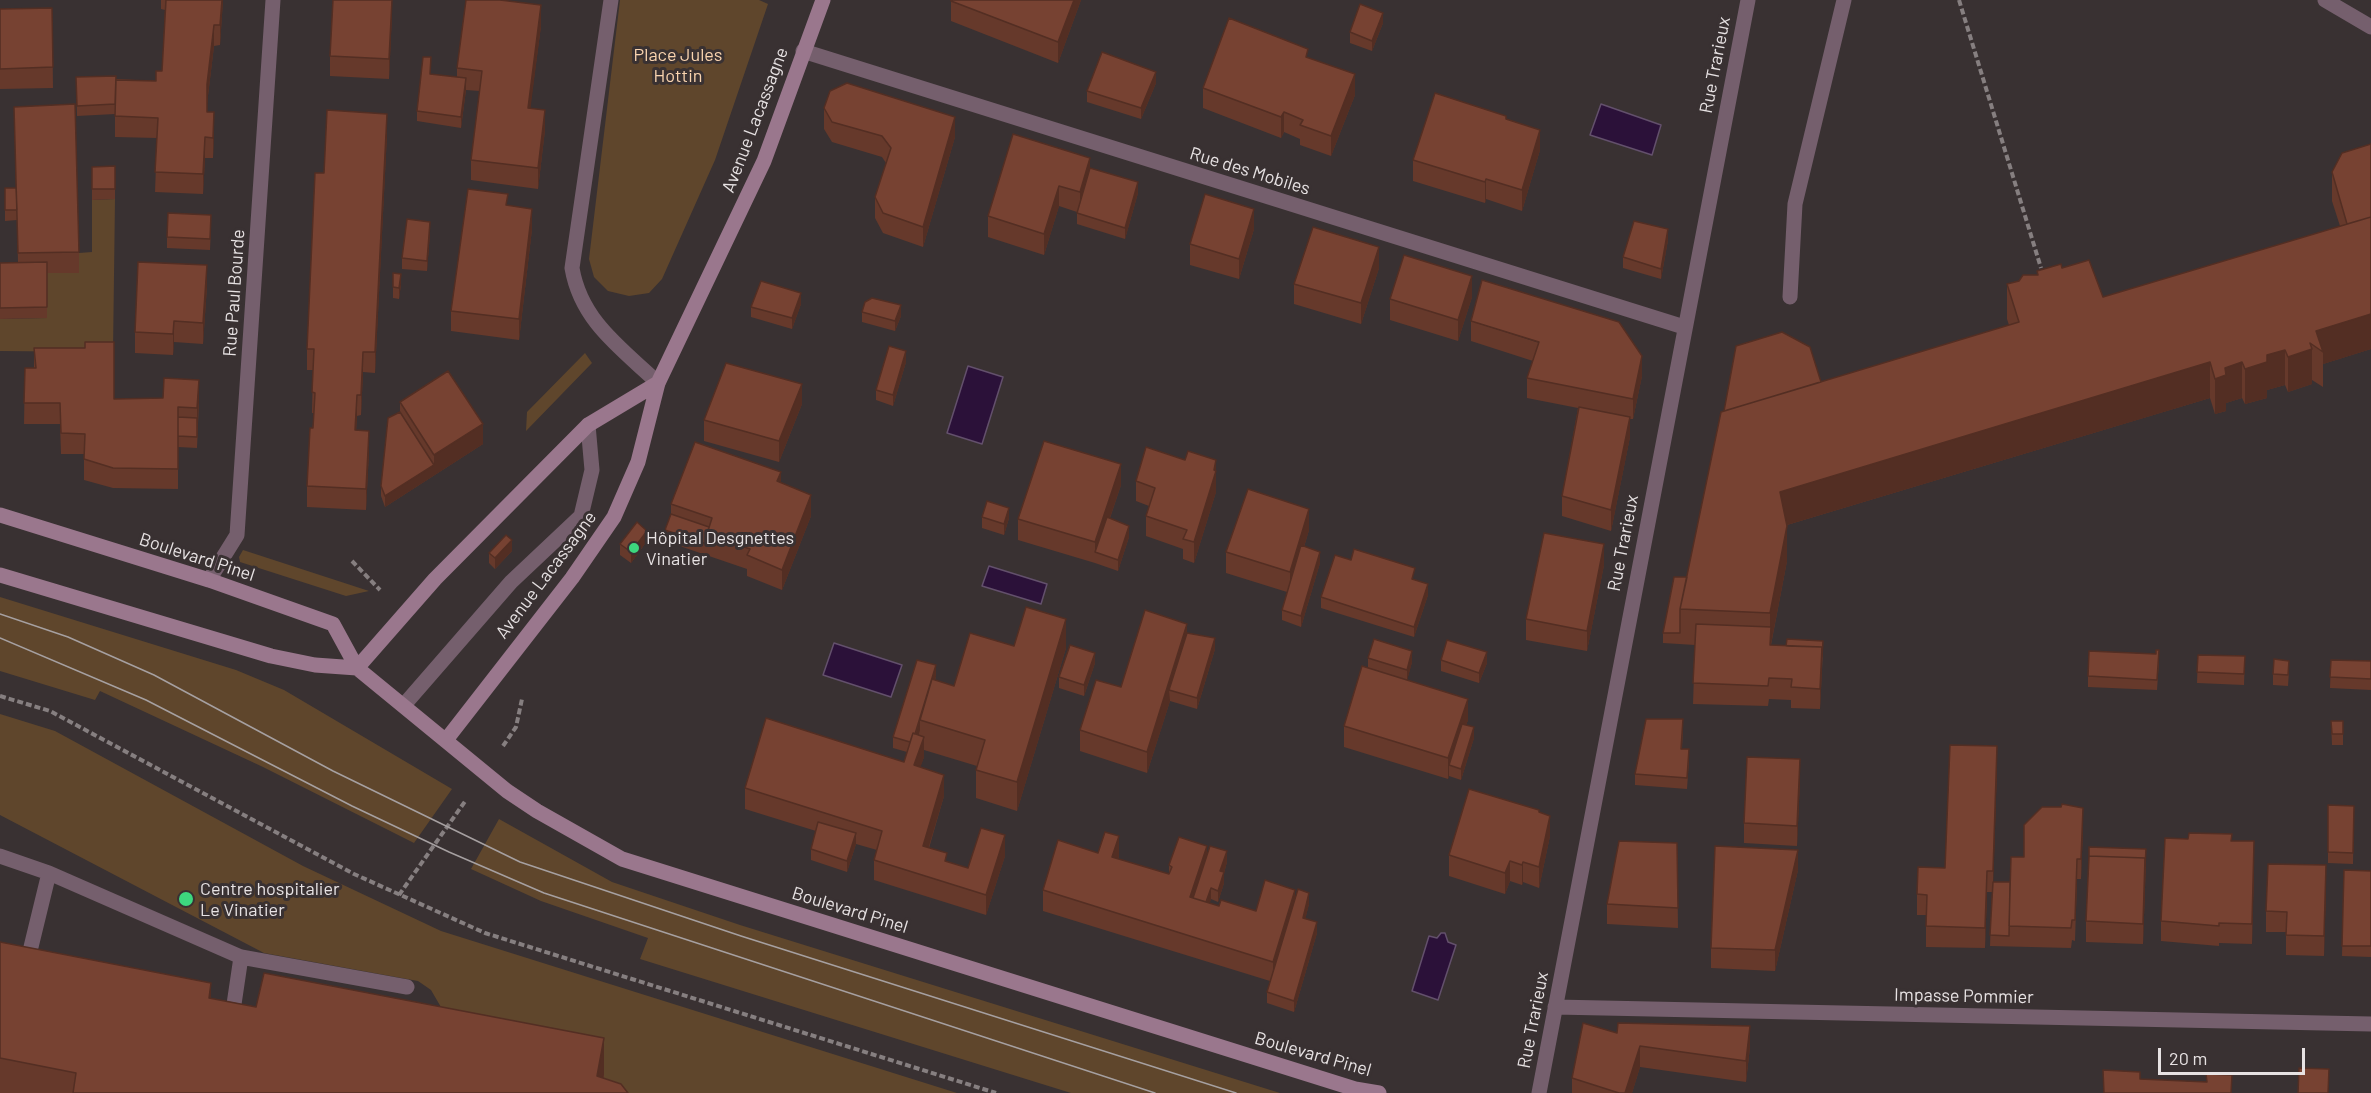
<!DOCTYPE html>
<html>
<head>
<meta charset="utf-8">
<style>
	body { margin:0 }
	#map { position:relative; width:2371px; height:1093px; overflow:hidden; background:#393132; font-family:Barlow,sans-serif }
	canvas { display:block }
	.scale { position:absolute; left:2158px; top:1048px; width:147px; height:27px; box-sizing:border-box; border:3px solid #e7e2e3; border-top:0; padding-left:8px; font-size:18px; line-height:21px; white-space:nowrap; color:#e7e2e3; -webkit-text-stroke:4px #393132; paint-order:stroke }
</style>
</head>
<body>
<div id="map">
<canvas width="2371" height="1093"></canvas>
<div class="scale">20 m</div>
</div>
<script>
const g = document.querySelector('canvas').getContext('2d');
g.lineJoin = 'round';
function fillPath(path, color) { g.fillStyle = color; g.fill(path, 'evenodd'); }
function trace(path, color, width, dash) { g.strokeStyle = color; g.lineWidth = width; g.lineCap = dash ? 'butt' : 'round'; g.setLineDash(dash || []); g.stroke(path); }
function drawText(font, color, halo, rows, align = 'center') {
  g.font = font + ' Barlow,sans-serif'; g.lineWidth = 6; g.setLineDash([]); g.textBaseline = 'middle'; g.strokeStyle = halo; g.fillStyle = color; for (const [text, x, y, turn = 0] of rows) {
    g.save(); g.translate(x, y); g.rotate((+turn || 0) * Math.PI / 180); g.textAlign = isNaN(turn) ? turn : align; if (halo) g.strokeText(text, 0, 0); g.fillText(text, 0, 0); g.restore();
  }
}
const green = new Path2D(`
	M620,0H759L768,4L715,160L662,279L649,293L629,296L608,291L594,277L589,259Z
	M115,199L113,352L0,351V319L47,318V273L79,272V253L92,252V200Z
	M585,353L592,363L526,431L527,412Z
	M243,550L369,591L346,596L240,562L239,557Z
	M0,597L236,670L284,690L452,789L414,843L263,767L100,691L95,700L0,671Z
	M0,714L55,731L303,866L441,931L957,1093H601L445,1014L431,990L418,981L264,953L0,815Z
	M499,819L612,882L740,925L1280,1093H1071L640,959L648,938L541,901L471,869Z`);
const water = new Path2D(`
	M1601,104L1661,125L1652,155L1590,135Z
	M968,366L1003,377L982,444L947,433Z
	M989,566L1047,584L1041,604L982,586Z
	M834,643L902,665L891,697L823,675Z
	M1441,933H1445L1448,942L1456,945L1438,1000L1412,991L1429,936L1437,938Z`);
const path = new Path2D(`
	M1959,0L2041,268
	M352,561L380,590
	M0,696L50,711L354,874L485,933L996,1093
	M503,746L516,727L522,699
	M399,895L466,800`);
const service = new Path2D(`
	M2325,0L2371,27
	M1790,297L1795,204L1844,0
	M404,705L511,582L581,516L592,470L588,425
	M0,856L49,873L241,957L407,987
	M31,947L49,873
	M233,1011L241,957`);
const minor = new Path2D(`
	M611,0L572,268C581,321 621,348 658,383
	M803,51L1684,327
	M209,580L237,535L273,0
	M1555,1007L2371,1024
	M1539,1093L1748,0`);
const secondary = new Path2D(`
	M0,515L209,580L333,624L357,668L507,791L537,811L622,859L1355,1089L1379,1093
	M0,575L271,656L315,665L357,668
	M357,668L435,579L588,425L658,383
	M446,740L572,578L614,517L638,462L658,383L764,161L823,0`);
const tram = new Path2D(`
	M0,614L68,637L154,675L333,771L520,862L741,936L1236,1093
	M0,638L146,700L352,806L449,852L544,893L1155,1093`);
const wall = new Path2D(`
	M161,0H223L220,45L214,46L207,104V112L214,133L213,158H205L203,194L155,192L157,138L115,137V114L77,116L76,77L156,81L162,71L165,10L161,9Z
	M951,0H1081L1058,63L951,21Z
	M52,8L53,88L0,89V9Z
	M392,14L389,79L330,76V56Z
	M1383,23L1372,51L1350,43V32Z
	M541,26L530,108L545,130L538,189L471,180V160L480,91L466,90L461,128L417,121V111L431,68L430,74L457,77V68Z
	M1308,57L1355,95L1331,156L1300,145V139L1284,132L1281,138L1203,108V88Z
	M1156,83L1141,119L1087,102V91Z
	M14,107L79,252V273H47V318L0,319V263H18L17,220L5,221V188H16Z
	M824,108L955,137L923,247L883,233L875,218V197L886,163L882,157L832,142L824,129Z
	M1506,119L1540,150L1522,211L1486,199L1485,203L1413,181V160Z
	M387,134L375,373L363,372L361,415L357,416L356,431L369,451L366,510L307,507V486L314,413H312L313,370H307V349Z
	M2371,144V349L2323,364V387L2312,380V384L2288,392L2285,385L2267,390V398L2245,404L2242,398L2226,403V411L2215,414L2210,398L1787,525V561L1771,645L1823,651L1820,709L1791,708V700L1769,699L1768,706L1693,704L1695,645L1663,643V633L1687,577L1724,411L2009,325L2007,319V284L2037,275V271L2062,268L2103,297L2340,226L2332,201V172Z
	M115,166V199L92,200V167Z
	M1090,168L1138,193L1125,239L1077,224V212L1059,206L1044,255L988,237V216Z
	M508,205L532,229L519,340L451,331V311Z
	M211,226L210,250L167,248V237Z
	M1254,229L1239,279L1190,265V244Z
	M430,233L427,271L402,269V258Z
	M1668,240L1661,279L1623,268V257Z
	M1379,268L1361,324L1294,304V284Z
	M401,284L399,299L393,298V287Z
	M207,286L203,344L174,342L173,355L135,353V332Z
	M1472,297L1458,341L1390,320V299Z
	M801,304L792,329L751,317V307Z
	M862,312L901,316L895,331L862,322Z
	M1471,321L1642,376L1633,419H1630V437L1611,531L1562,516V496L1578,408L1527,398V378L1533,361L1471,341Z
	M34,348L114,399L199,401L197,448L178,447V489L113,488L84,480V454H61L60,424H24L25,368H34Z
	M906,362L893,406L876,400V390Z
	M400,402L483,444L385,507L381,496V486L400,412Z
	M802,404L779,462L704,441V420Z
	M1216,471V492L1194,563L1183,559V549L1146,536V516L1149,506L1136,501V481Z
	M781,483L811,516L782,590L747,576V569L665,541V530L671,514V504Z
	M1121,485L1110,518L1129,537L1118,571L1095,563L1018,540V519Z
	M982,517L1009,518L1004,535L982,528Z
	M1309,530L1304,547L1320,563L1301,627L1282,620V610L1287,592L1226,573V552Z
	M647,541L631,563L620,555V544Z
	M512,551L495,569L489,563V553Z
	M1604,565L1587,651L1526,640V619Z
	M1415,580L1428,595L1414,637L1321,608V597Z
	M1187,633L1215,649L1197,709L1170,701L1147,773L1080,751V730Z
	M1014,646L1066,648L1017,811L976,798V770L977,766L924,750V757L920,767L944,796L929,848L947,862L968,868L1005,856L986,915L874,880V860L877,850L856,844L847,872L811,860V849L816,831L745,809V788L904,762L907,752L893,748V737L936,676L935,680L954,686Z
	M2156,654L2159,661L2157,690L2088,687V676Z
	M2198,655L2245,656L2244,685L2197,683Z
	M1368,658L1412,662L1407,680L1468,720L1466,725L1474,738L1461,780L1449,776L1448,779L1344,747V726L1368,668Z
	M1441,660L1487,663L1479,683L1441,671Z
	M2331,660L2371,661V690L2330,688Z
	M1095,663L1084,696L1059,688V677Z
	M2289,671L2288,686L2273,685V674Z
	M2331,721H2343V745H2332Z
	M1683,729L1682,749L1689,760L1687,789L1635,785V774Z
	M1997,767L1993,882H2010L2024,857L2083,828L2081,879H2077L2075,941L2072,940L2071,948L1990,946L1992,892H1987L1985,948L1926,947V915H1917V894L1945,868Z
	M1800,780L1797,846L1744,843V823Z
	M2328,805L2354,806L2353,864L2328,863Z
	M1539,813L1550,836L1539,888L1523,882L1522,885L1510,881L1505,894L1449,876V855Z
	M2232,841L2254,862L2252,944L2219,943V946L2161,941V921Z
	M1677,843L1678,928L1607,924V904Z
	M1098,853L1119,856L1118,859L1169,874V865L1207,854L1227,862L1224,873V883L1218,902L1211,899L1209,903L1219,906L1256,911L1295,898L1309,904L1305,919L1317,933L1294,1012L1267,1003V992L1270,981L1043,911V890Z
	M2146,860L2143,944L2086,942V921Z
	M1798,870L1775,971L1711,968V948Z
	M2344,870L2371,871V957L2342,956Z
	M2326,885L2324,956L2286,955V932H2266V911Z
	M0,942L211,998L604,1074V1078L628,1093H0Z
	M1617,1033L1750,1047L1746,1082L1640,1067L1632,1093H1572V1078Z`);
const shadedWall = new Path2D(`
	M222,0H223L220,45V25Z
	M392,0V14L389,79V59Z
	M1074,0H1081L1058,63V42Z
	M541,5V26L528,128V108Z
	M1383,13V23L1372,51V41Z
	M214,25V46L207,104V84Z
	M1156,72V83L1141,119V108Z
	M1355,74V95L1331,156V136Z
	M466,78V89L461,128V117Z
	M545,110V130L538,189V168Z
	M214,112V133L213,158V138Z
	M1284,112V132L1281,138V117Z
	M387,114V134L375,373V352Z
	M955,117V137L923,247V227Z
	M1540,130V150L1522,211V190Z
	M205,137V158L203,194V174Z
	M1090,158V179L1080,213V192Z
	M1486,179V199L1485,203V182Z
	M1138,182V193L1125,239V228Z
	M1059,186V206L1044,255V234Z
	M532,209V229L519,340V319Z
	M1254,209V229L1239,279V259Z
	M430,222V233L427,271V261Z
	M1668,229V240L1661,279V269Z
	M1379,247V268L1361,324V303Z
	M207,265V286L203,344V323Z
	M401,274V284L399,299V288Z
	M1472,276V297L1458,341V320Z
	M801,293V304L792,329V318Z
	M901,305V316L895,331V321Z
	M2371,314V349L2323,364V352L2316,331Z
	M174,321V342L173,355V334Z
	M2312,349V384L2288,392V357Z
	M2285,350V385L2267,390V398L2245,404V369L2267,355Z
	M906,351V362L893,406V395Z
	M363,352V372L361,415V395Z
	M1642,356V376L1633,419V399Z
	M2210,362V398L1780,527V492Z
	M2242,362V398L2226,403V411L2215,414V379L2225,368Z
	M199,380V401L197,429V408Z
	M802,384V404L779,462V441Z
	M357,395V416L355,451V430Z
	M1630,417V437L1611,531V510Z
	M483,424V444L385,507V496L434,465V455Z
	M369,431V451L366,510V489Z
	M1216,460V492L1194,563V542L1214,470Z
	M1121,464V485L1098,553L1095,552V542Z
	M781,472V493L777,481Z
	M811,495V516L782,590V570Z
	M1009,508V518L1004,535V524Z
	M1309,509V530L1290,593V572Z
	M1129,526V537L1118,571V560Z
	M1787,526V561L1771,644L1770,666V613Z
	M647,531V541L631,563V552Z
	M512,540V551L495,569V558Z
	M1604,544V565L1587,651V631Z
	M1320,552V563L1301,627V616Z
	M1428,584V595L1414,637V627Z
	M1066,619V648L1017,811V782Z
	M1187,624V644L1169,690L1170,701L1147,773V752Z
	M1215,638V649L1197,709V698Z
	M1822,647V668L1820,709V689Z
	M1412,651V662L1407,681V670Z
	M1487,652V663L1479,683V673Z
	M1095,653V663L1084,696V685Z
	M936,665V676L923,720H920V730L913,754V743Z
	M1468,699V720L1452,766L1449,765V776L1448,779V758Z
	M1474,727V738L1461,780V769Z
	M924,737V757L914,786V765Z
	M1997,746V767L1993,892V871Z
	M1800,759V780L1797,846V826Z
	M944,775V796L923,866V846Z
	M2083,808V828L2081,879V859Z
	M1550,816V836L1539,888V867Z
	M856,833V844L847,872V861Z
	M1005,835V856L986,915V895Z
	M1119,836V856L1112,878V857Z
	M2254,841V862L2252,944V924Z
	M1207,846V866L1190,907V897Z
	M2146,849V860L2143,944V924Z
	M1798,850V870L1775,971V950Z
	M1227,851V862L1224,873V883L1218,902V891L1220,871Z
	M1510,861V881L1505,894V873Z
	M1523,862V882L1522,885V865Z
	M2326,865V885L2324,956V936Z
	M1987,871V892L1985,948V928Z
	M1211,888V899L1204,922V911Z
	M1295,890V910L1273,982V962Z
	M1309,893V904L1303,929V918Z
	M1317,922V933L1294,1012V1001Z
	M211,983V1018L209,998Z
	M1750,1026V1047L1746,1082V1061Z
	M604,1038V1074L601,1093L597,1076Z
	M1640,1046V1067L1632,1093H1625Z`);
const building = new Path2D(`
	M166,0H222L220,25H214L207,84V112H214L213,138L205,137L203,174L155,172L158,118L115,116L116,80L156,81V71H162Z
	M333,0H392L389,59L330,56Z
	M466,0H500L541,5L528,108L545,110L538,168L471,160L482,71L457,68Z
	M951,0H1074L1058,42L951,1Z
	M1360,4L1383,13L1372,41L1350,32Z
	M52,8L53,67L0,69V9Z
	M1229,18L1308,49L1306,57L1355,74L1331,136L1300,125L1303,120L1284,112L1281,117L1203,88Z
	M1102,52L1156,72L1141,108L1087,91Z
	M423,57H431L430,74L466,78L461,117L417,111Z
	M116,76L115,104L77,106L76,77Z
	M847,83L955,117L923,227L883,213L875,197L891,148L882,136L832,122L824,108L830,91Z
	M1435,93L1506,116V119L1540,130L1522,190L1486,179L1485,182L1413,160Z
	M75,104L79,252L18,253L14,107Z
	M327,110L387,114L375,352H363L361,395H357L355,430L369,431L366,489L307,486L310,428H313L315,393L312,392L314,349H307L315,173H324Z
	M1013,134L1090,158L1080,192L1059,186L1044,234L988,216Z
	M2371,144V217L2347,224L2332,172L2342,153Z
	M115,166V189H92V167Z
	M1090,168L1138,182L1125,228L1077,213Z
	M5,188H16L17,210H5Z
	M468,189L508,194L506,205L532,209L519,319L451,311Z
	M1205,194L1254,209L1239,259L1190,244Z
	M168,213L211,215L210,239L167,237Z
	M2371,217V314L2316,331L2323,352L2310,343L2312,349L2288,357L2285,350L2267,355V362L2245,369L2242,362L2225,368L2226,375L2215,379L2210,362L1780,492L1787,526L1770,613L1680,609L1721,412L2019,322L2007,284L2019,281L2023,275H2038L2037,271L2061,264L2062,268L2089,260L2103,297Z
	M407,219L430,222L427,261L402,258Z
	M1634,221L1668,229L1661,269L1623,257Z
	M1313,227L1379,247L1361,303L1294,284Z
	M1404,255L1472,276L1458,320L1390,299Z
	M47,262V307L0,308V263Z
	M138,262L207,265L203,323L174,321L173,334L135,332Z
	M393,273L401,274L399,288L393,287Z
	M1482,280L1619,322L1642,356L1633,399L1527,378L1539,342L1471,321Z
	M761,281L801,293L792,318L751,307Z
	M872,298L901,305L895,321L862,312L865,302Z
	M1782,332L1810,347L1821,382L1724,411L1736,346Z
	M85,342H114V399L163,398L164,378L199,380L197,408L178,407V469L113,468L84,459L85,434L61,433L60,403H24L25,368H36L34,348H85Z
	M889,346L906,351L893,395L876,390Z
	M726,363L802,384L779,441L704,420Z
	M448,371L483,424L434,455L400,402Z
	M1579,407L1630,417L1611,510L1562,496Z
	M400,412L434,465L385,496L381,486L388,418Z
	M178,417L197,418V437L178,436Z
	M1044,441L1121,464L1095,542L1018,519Z
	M695,442L781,472L777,481L811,495L782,570L747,555L750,549L707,534L712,518L671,504Z
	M1146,447L1185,460L1188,451L1216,460L1214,470L1216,471L1194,542L1183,539L1187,530L1146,516L1155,488L1136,481Z
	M1248,489L1309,509L1290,572L1226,552Z
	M987,501L1009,508L1004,524L982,517Z
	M671,514L709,527L707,534V544L665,530Z
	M1107,517L1129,526L1118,560L1095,552Z
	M637,522L647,531L631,552L620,544Z
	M1544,533L1604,544L1587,631L1526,619Z
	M506,535L512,540L495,558L489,553Z
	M1301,545L1320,552L1301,616L1282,610Z
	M1354,549L1415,568L1412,579L1428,584L1414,627L1321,597L1335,555L1351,560Z
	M1674,577H1687L1680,609V633H1663Z
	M1026,607L1066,619L1017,782L976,770L985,740L920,720L932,679L954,686L970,633L1014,646Z
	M1145,610L1187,624L1147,752L1080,730L1096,680L1121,687Z
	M1696,624L1771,627L1770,645L1822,647L1820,689L1791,687L1792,679L1769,678L1768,686L1693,683Z
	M1187,633L1215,638L1197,698L1169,690Z
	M1374,639L1412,651L1407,670L1368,658Z
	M1787,639L1823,641L1822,657V647L1786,646Z
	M1447,640L1487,652L1479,673L1441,660Z
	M1070,645L1095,653L1084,685L1059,677Z
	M2156,650H2159L2157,680L2088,676L2089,651L2156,654Z
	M2198,655L2245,656L2244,674L2197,672Z
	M2274,659L2289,661L2288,675L2273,674Z
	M917,660L936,665L915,734L913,733L910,742L893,737Z
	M2331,660L2371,661V679L2330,677Z
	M1362,666L1468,699L1448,758L1344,726Z
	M766,718L904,762L913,733L924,737L914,765L944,775L923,846L947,853L945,861L968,868L981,828L1005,835L986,895L874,860L882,831L745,788Z
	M1646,719H1683L1681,749H1689L1687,778L1635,774Z
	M2331,721H2343V734H2332Z
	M1462,724L1474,727L1461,769L1449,765Z
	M1950,745L1997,746L1993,871H1987L1985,928L1926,926L1927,895L1917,894L1918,867L1945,868Z
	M1747,757L1800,759L1797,826L1744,823Z
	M1469,789L1539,810V812L1550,816L1539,867L1523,862L1522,865L1510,861L1505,873L1449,855Z
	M2062,804L2083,808L2081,859H2077L2075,920H2072L2071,928L2009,926L2011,857H2024V825L2042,807H2061Z
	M2328,805L2354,806L2353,853L2328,852Z
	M818,822L856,833L847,861L811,849Z
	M1105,832L1119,836L1112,857L1169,874L1172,867L1169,865L1179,837L1207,846L1190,897L1219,906L1221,900L1256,911L1265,880L1295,890L1273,962L1043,890L1058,840L1098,853Z
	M2189,833L2232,834L2231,841H2254L2252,924L2219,923V926L2161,921L2165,838L2188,839Z
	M1619,841L1677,843L1678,908L1607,904Z
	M1210,846L1227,851L1220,871L1224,872L1218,891L1211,888L1206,902L1193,898Z
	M1715,846L1798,850L1775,950L1711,948Z
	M2089,847L2146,849L2145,867V858L2089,856Z
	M2089,856L2145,858L2143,924L2086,921Z
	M2268,864L2326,865L2324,936L2286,935L2287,912L2266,911Z
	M2344,870L2371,871V946H2342Z
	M1993,882H2010L2009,936L1990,935Z
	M1298,889L1309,893L1303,918L1317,922L1294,1001L1267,992Z
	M0,942L211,983L209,998L256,1007L264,973L604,1038L597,1076L621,1084L628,1093H73L76,1073L0,1058Z
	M1583,1023L1617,1033L1618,1023L1750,1026L1746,1061L1640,1046L1625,1093H1619L1572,1078Z
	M2299,1068L2329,1069L2328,1093H2298Z
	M2103,1070L2140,1072V1079L2207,1082L2206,1074L2232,1075L2231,1093H2104Z`);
const markers = [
	[634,548,6,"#3dd77e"],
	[186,899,8,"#3dd77e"]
];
const parkNames = [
	["Place Jules",678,55],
	["Hottin",678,76]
];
const streetNames = [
	["Rue Trarieux",1715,65,-79],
	["Avenue Lacassagne",755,120,-69],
	["Rue des Mobiles",1250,171,17],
	["Rue Paul Bourde",234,293,-86],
	["Rue Trarieux",1623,543,-79],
	["Boulevard Pinel",197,557,18],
	["Avenue Lacassagne",546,575,-53],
	["Boulevard Pinel",850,910,17],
	["Impasse Pommier",1964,996,1],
	["Rue Trarieux",1533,1020,-79],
	["Boulevard Pinel",1313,1054,16]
];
const poiNames = [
	["Hôpital Desgnettes",646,538],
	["Vinatier",646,559],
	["Centre hospitalier",200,889],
	["Le Vinatier",200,910]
];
fillPath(green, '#5f462c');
fillPath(water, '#2b1139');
trace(water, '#63506c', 1.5);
trace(path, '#867f80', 4, [6, 3]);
trace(service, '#755f6d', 15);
trace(minor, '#755f6d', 15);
trace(secondary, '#9a778d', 15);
trace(tram, '#a6a0a1', 1.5);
fillPath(wall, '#66392b');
fillPath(shadedWall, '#532e23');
fillPath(building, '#774232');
trace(building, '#532e23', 1.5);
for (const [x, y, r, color] of markers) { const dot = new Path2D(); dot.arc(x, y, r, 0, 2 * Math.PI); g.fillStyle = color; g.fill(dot); trace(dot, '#393132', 2); }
drawText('18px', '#fad4af', '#393132', parkNames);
drawText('18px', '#e7e2e3', '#393132', streetNames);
drawText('18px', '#e7e2e3', '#393132', poiNames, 'left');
</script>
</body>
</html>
